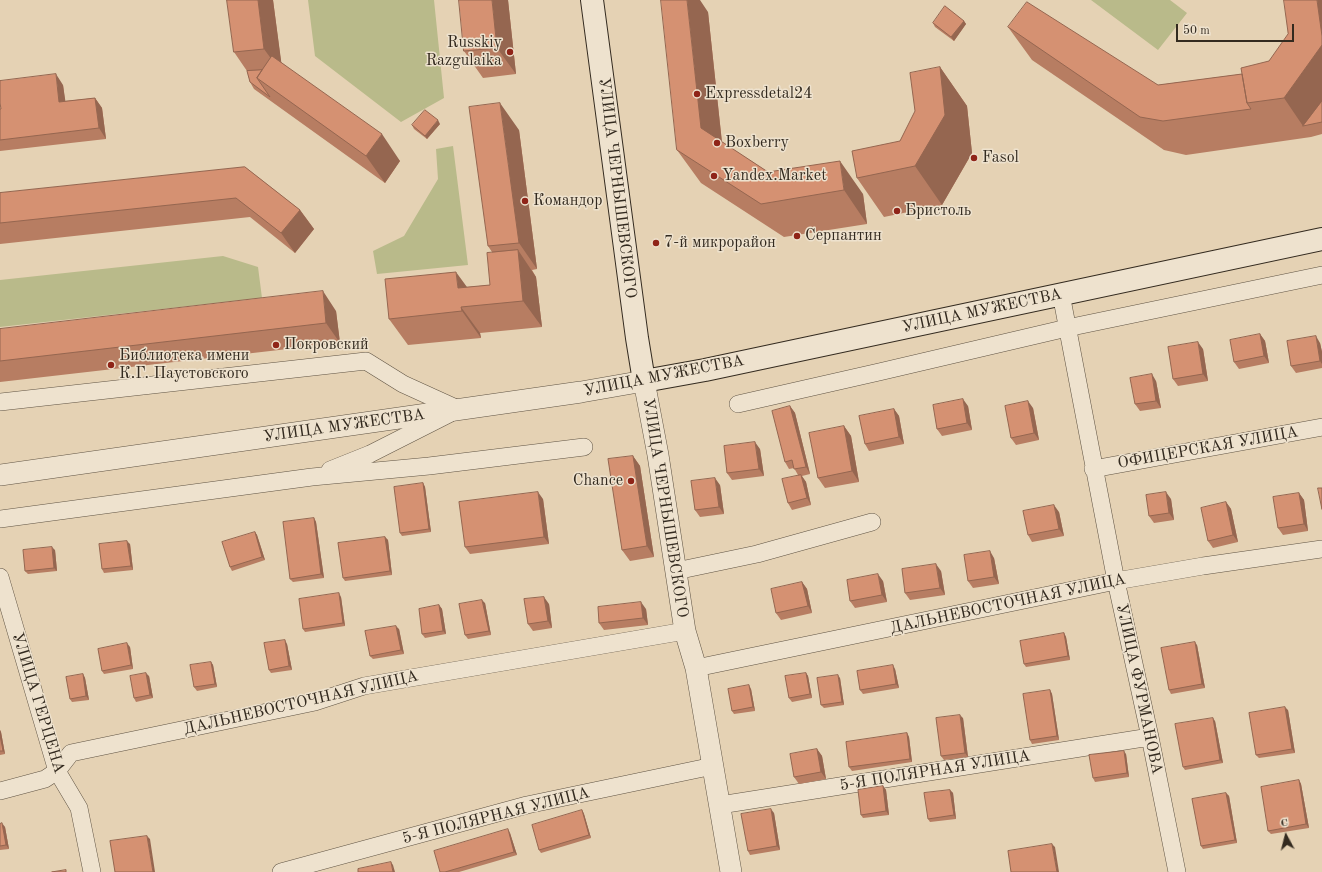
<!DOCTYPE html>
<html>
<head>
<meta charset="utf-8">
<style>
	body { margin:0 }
	#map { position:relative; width:1322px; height:872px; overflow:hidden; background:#e5d2b4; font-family:"Old Standard TT",serif }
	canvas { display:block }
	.north { position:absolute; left:1266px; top:816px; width:40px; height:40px; -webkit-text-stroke:3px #eee2ce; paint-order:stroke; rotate:353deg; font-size:11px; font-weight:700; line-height:16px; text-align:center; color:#332a1f }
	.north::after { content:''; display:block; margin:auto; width:14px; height:18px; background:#332a1f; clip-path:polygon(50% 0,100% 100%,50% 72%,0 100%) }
	.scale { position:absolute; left:1176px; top:24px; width:118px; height:18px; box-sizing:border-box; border:2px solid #332a1f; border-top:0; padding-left:5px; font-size:12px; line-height:14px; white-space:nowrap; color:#332a1f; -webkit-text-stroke:3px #eee2ce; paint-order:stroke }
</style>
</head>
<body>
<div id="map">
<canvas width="1322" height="872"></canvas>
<div class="north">С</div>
<div class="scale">50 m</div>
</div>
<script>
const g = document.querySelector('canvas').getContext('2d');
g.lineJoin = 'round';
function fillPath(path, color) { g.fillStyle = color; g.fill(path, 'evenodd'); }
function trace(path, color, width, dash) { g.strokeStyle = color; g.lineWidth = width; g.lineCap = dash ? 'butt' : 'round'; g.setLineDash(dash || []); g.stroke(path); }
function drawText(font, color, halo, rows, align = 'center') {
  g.font = font + ' "Old Standard TT",serif'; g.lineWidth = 3; g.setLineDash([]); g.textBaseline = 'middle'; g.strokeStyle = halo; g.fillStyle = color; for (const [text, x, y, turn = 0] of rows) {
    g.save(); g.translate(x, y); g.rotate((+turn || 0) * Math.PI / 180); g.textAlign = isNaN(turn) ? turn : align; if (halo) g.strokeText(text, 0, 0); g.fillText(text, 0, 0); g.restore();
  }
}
const green = new Path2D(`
	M308,0H434L444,98L401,122L315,56Z
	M1091,0H1170L1187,13L1158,50Z
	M453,146L468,265L377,274L373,251L404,236L438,179L436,149Z
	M223,256L258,267L262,298L0,327V280Z`);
const minor = new Path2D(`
	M1061,294L1116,581L1150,737L1177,872
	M0,402L366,361L403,384L458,409
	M738,404L879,372L1067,328L1322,275
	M1093,469L1322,427
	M330,470L370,454L449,414
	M0,519L312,477L429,466L584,447
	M676,571L757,554L872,522
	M0,577L57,771L79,808L92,872
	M696,668L1116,581L1203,566L1322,549
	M0,791L45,779L57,771L71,753L315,702L364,686L685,631
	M720,805L1150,737
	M281,872L527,805L713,766`);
const tertiary = new Path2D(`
	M0,475L581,392L644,381L658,455L685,631L696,668L731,872`);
const secondary = new Path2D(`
	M592,0L637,338L644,381L705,370L1322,239`);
const wall = new Path2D(`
	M227,0H273L281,62L400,161L385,183L254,89L250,82L247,71L234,52Z
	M508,0L516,74L483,78L464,51Z
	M1322,0V134L1311,137L1186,155L1164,150L1032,60L1008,27L1158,85L1242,74L1269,61Z
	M708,12L722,142L768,172L863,194L867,224L784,237L701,183L677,150Z
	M964,21L966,24L954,41L935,27L933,23Z
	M940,67L967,106L972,153L942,205L884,217L857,178L900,141Z
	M63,85L65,101L95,98L102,108L106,139L0,151V109Z
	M440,124L427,139L414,129L412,125Z
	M519,130L537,269L532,270L536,277L542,327L480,333L481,338L408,345L389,319L467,287L490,285L492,252L488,246Z
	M245,167L300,210L314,229L295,253L250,217L0,244V193Z
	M336,311L340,343L0,382V329Z
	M1260,334L1265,341L1269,363L1239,369L1234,362Z
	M1320,343L1322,352V368L1296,373L1291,366Z
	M1203,349L1208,381L1178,386L1173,379Z
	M1156,381L1161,408L1140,411L1135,404Z
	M790,406L795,413L810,474L802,476L806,482L811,505L792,510L788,503L798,475L794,468L789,469L785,462Z
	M968,406L972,430L942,436L937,429Z
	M1033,408L1039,440L1016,445L1011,438Z
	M894,409L899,416L904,444L869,451L865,444Z
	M844,426L851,436L859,482L825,488L818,478Z
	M760,449L764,476L732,480L727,473Z
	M633,456L640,466L654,557L630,561L622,550Z
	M423,483L425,487L431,532L402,536L400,533Z
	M720,485L724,514L700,517L695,510Z
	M1299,493L1304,500L1308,531L1283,535L1278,528Z
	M543,499L549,544L470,554L465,547Z
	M1171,499L1174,520L1154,523L1149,516Z
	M1226,502L1231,509L1238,542L1213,548L1208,541Z
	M1059,512L1064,536L1032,542L1028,535Z
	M314,518L316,522L324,578L293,582L290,579Z
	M255,532L257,535L265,560L232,571L230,567Z
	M385,537L388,540L392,575L345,581L343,578Z
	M130,544L133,570L104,573L102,569Z
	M55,550L57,571L28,574L25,571Z
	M994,558L999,584L973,588L968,581Z
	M941,571L945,595L910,600L905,593Z
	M883,581L887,602L855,608L850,601Z
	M802,582L807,589L812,613L781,620L776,613Z
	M341,597L345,626L305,632L303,629Z
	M485,603L491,635L468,639L465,635Z
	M549,604L552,628L533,631L528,624Z
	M439,605L442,609L446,634L425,638L422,634Z
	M646,609L648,625L604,630L599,623Z
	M399,629L404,654L373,659L370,656Z
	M1064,633L1066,637L1070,660L1026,667L1024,664Z
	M287,644L292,670L271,673L269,670Z
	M1197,645L1205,688L1171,694L1169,690Z
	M130,647L133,669L104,674L102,671Z
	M211,662L213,665L217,687L197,691L194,687Z
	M895,669L899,688L863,694L860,690Z
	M806,673L808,676L812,698L792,702L789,698Z
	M83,674L85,678L89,700L72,702L70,699Z
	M149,676L153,698L136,702L134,698Z
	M840,678L844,705L824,708L821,705Z
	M751,689L755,711L734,714L732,711Z
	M1050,690L1052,694L1059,740L1032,744L1030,740Z
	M1288,710L1295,753L1259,758L1256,755Z
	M963,718L968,757L944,760L941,756Z
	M1215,721L1223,763L1185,770L1183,767Z
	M0,730L1,732L5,754L0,755Z
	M907,733L909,737L912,762L852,771L849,767Z
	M817,749L822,756L826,779L799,784L794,777Z
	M1126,754L1129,777L1095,782L1093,778Z
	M1299,780L1301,784L1309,828L1271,834L1268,831Z
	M883,786L886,790L889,815L863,818L861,815Z
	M950,790L953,793L956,819L930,822L928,819Z
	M1226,793L1229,796L1237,843L1203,849L1201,846Z
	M582,810L584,814L591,838L541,853L539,850Z
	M774,813L780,850L750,855L748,851Z
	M0,824L5,827L9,849L0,850Z
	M510,833L517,855L459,872H440Z`);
const shadedWall = new Path2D(`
	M258,0H273L283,75L264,49Z
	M492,0H508L516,74L497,48Z
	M687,0H700L708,12L724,162L701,128Z
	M1317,0H1322V36Z
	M964,21L966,24L954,41L951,37Z
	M1322,45V121L1303,126L1284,98Z
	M940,67L967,106L972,153L942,205L915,166Z
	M56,74L63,85L67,112L59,102Z
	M95,98L102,108L106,139L99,128Z
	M500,103L519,130L537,269L519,243Z
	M438,120L440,124L427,139L425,136Z
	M382,134L400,161L385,183L366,156Z
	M840,161L863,194L867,224L844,190Z
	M300,210L314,229L295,253L281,233Z
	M518,250L536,277L542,327L523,301Z
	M456,272L475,298L458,288Z
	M323,291L336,311L340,343L326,323Z
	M461,307L480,333L481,338L462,311Z
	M1260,334L1265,341L1269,363L1264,356Z
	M1316,336L1320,343L1322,352V364L1320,361Z
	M1198,342L1203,349L1208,381L1203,374Z
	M1152,374L1156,381L1161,408L1156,401Z
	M963,399L968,406L972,430L967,423Z
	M1028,401L1033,408L1039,440L1034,433Z
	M790,406L795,413L810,474L806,467Z
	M894,409L899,416L904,444L899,437Z
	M844,426L851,436L859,482L852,471Z
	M755,442L760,449L764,476L759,469Z
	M633,456L640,466L654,557L647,546Z
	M801,475L806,482L811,505L807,498Z
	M715,478L720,485L724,514L719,507Z
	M423,483L425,487L431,532L429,529Z
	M538,492L543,499L549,544L544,537Z
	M1166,492L1171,499L1174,520L1169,513Z
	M1299,493L1304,500L1308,531L1304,524Z
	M1226,502L1231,509L1238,542L1233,535Z
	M1054,505L1059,512L1064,536L1059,529Z
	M314,518L316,522L324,578L321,574Z
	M255,532L257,535L265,560L262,557Z
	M385,537L388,540L392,575L390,571Z
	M127,541L130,544L133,570L131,566Z
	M52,547L55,550L57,571L54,568Z
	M990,551L994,558L999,584L994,577Z
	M936,564L941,571L945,595L940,588Z
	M878,574L883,581L887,602L882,595Z
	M802,582L807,589L812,613L808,606Z
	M339,593L341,597L345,626L343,623Z
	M544,597L549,604L552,628L548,621Z
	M482,600L485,603L491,635L489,631Z
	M641,602L646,609L648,625L643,618Z
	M439,605L442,609L446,634L443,631Z
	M396,626L399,629L404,654L401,650Z
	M1064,633L1066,637L1070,660L1068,656Z
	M285,640L287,644L292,670L289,666Z
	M1195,642L1197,645L1205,688L1202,684Z
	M127,643L130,647L133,669L131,665Z
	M211,662L213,665L217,687L215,684Z
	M893,665L895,669L899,688L896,684Z
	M146,673L149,676L153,698L150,695Z
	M806,673L808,676L812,698L810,694Z
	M83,674L85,678L89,700L86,696Z
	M838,675L840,678L844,705L842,702Z
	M749,685L751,689L755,711L753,707Z
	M1050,690L1052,694L1059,740L1057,736Z
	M1285,707L1288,710L1295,753L1292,749Z
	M960,715L963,718L968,757L965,753Z
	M1213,718L1215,721L1223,763L1220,760Z
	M0,730L1,732L5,754L3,751L0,735Z
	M907,733L909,737L912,762L910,759Z
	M817,749L822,756L826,779L821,772Z
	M1124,751L1126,754L1129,777L1127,773Z
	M1299,780L1301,784L1309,828L1306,824Z
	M883,786L886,790L889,815L886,811Z
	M950,790L953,793L956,819L954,815Z
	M1226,793L1229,796L1237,843L1235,840Z
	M771,809L774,813L780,850L777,846Z
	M582,810L584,814L591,838L589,835Z
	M2,823L5,827L9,849L6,845Z
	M508,829L510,833L517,855L514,852Z
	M147,836L150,839L155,872H153Z
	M1052,844L1055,847L1059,872H1057Z
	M391,862L393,865L395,872H393Z`);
const building = new Path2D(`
	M227,0H258L264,49L234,52Z
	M459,0H492L497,48L464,51Z
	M661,0H687L701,128L768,172L840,161L844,190L761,204L677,150Z
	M1284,0H1317L1322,36V45L1284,98L1247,103L1241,68L1269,61L1288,34Z
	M1027,2L1158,85L1242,74L1247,103L1251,109L1163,121L1140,117L1008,27Z
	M945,6L964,21L951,37L933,23Z
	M272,56L382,134L366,156L257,78Z
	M940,67L945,115L915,166L857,178L852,151L900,141L915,111L910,73Z
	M262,70L257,78L270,97L250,82L247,71Z
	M56,74L59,102L95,98L99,128L0,140V109H1L0,103V81Z
	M1322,101V122L1303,126Z
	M500,103L519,243L488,246L469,107Z
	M425,110L438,120L425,136L412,125Z
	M245,167L300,210L281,233L236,198L0,223V193Z
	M518,250L523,301L461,307L462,311L389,319L385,279L456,272L458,288L490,285L487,253Z
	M323,291L326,323L0,361V329Z
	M1260,334L1264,356L1234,362L1230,340Z
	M1316,336L1320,361L1291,366L1287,341Z
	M1198,342L1203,374L1173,379L1168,347Z
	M1152,374L1156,401L1135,404L1130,378Z
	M963,399L967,423L937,429L933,405Z
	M1028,401L1034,433L1011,438L1005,406Z
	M790,406L806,467L794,469L792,460L785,462L772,411Z
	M894,409L899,437L865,444L859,416Z
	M844,426L852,471L818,478L809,433Z
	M755,442L759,469L727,473L724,446Z
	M633,456L647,546L622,550L608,459Z
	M801,475L807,498L788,503L782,479Z
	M715,478L719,507L695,510L691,481Z
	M423,483L429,529L400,533L394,487Z
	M1318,488H1322V509Z
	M538,492L544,537L465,547L459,502Z
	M1166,492L1169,513L1149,516L1146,495Z
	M1299,493L1304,524L1278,528L1273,497Z
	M1226,502L1233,535L1208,541L1201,508Z
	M1054,505L1059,529L1028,535L1023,511Z
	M314,518L321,574L290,579L283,522Z
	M255,532L262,557L230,567L222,542Z
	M385,537L390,571L343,578L338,543Z
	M127,541L131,566L102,569L99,544Z
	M52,547L54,568L25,571L23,550Z
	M990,551L994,577L968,581L964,555Z
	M936,564L940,588L905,593L902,569Z
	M878,574L882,595L850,601L847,580Z
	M802,582L808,606L776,613L771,589Z
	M339,593L343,623L303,629L299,599Z
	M544,597L548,621L528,624L524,599Z
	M482,600L489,631L465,635L459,604Z
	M641,602L643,618L599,623L598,607Z
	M439,605L443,631L422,634L419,609Z
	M396,626L401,650L370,656L365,631Z
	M1064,633L1068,656L1024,664L1020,641Z
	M285,640L289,666L269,670L264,643Z
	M1195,642L1202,684L1169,690L1161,648Z
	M127,643L131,665L102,671L98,649Z
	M211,662L215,684L194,687L190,665Z
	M893,665L896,684L860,690L857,671Z
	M146,673L150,695L134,698L130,676Z
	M806,673L810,694L789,698L785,676Z
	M83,674L86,696L70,699L66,677Z
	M838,675L842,702L821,705L817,678Z
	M749,685L753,707L732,711L728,689Z
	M1050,690L1057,736L1030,740L1023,694Z
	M1285,707L1292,749L1256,755L1249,713Z
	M960,715L965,753L941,756L936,718Z
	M1213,718L1220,760L1183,767L1175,724Z
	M907,733L910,759L849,767L846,742Z
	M0,735L3,751H0Z
	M817,749L821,772L794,777L790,754Z
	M1124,751L1127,773L1093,778L1089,755Z
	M1299,780L1306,824L1268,831L1261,787Z
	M883,786L886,811L861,815L858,790Z
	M950,790L954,815L928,819L924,793Z
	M1226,793L1235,840L1201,846L1192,799Z
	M771,809L777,846L748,851L741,814Z
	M582,810L589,835L539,850L532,825Z
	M2,823L6,845L0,846V824Z
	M508,829L514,852L445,872H440L434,851Z
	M147,836L153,872H115L110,841Z
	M1052,844L1057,872H1011L1008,851Z
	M391,862L393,872H358V869Z
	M66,870V872H52Z`);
const markers = [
	[510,52,4,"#8f2418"],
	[697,94,4,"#8f2418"],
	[717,143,4,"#8f2418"],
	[974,158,4,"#8f2418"],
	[714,176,4,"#8f2418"],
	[525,201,4,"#8f2418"],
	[897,211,4,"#8f2418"],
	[797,236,4,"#8f2418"],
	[656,243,4,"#8f2418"],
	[276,345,4,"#8f2418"],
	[111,365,4,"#8f2418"],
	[631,481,4,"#8f2418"]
];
const poiNames = [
	["Russkiy",502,43,"right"],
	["Razgulaika",502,61,"right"],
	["Expressdetal24",705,94],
	["Boxberry",725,143],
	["Fasol",982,158],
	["Yandex.Market",722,176],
	["Командор",533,201],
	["Бристоль",905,211],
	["Серпантин",805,236],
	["7-й микрорайон",664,243],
	["Покровский",284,345],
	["Библиотека имени",119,356],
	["К.Г. Паустовского",119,374],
	["Chance",623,481,"right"]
];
const streetNames = [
	["УЛИЦА ЧЕРНЫШЕВСКОГО",617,188,83],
	["УЛИЦА МУЖЕСТВА",982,311,-12],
	["УЛИЦА МУЖЕСТВА",664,376,-11],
	["УЛИЦА МУЖЕСТВА",344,426,-8],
	["ОФИЦЕРСКАЯ УЛИЦА",1208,448,-10],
	["УЛИЦА ЧЕРНЫШЕВСКОГО",665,508,81],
	["ДАЛЬНЕВОСТОЧНАЯ УЛИЦА",1008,604,-12],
	["УЛИЦА ФУРМАНОВА",1139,689,78],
	["УЛИЦА ГЕРЦЕНА",38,703,73],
	["ДАЛЬНЕВОСТОЧНАЯ УЛИЦА",301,703,-13],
	["5-Я ПОЛЯРНАЯ УЛИЦА",935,771,-9],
	["5-Я ПОЛЯРНАЯ УЛИЦА",496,816,-14]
];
fillPath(green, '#b9ba8a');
trace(minor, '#605444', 18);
trace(tertiary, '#605444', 22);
trace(secondary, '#332a1f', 24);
trace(minor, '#eee2ce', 17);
trace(tertiary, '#eee2ce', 21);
trace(secondary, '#eee2ce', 22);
fillPath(wall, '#b77d62');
fillPath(shadedWall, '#956650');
fillPath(building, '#d59172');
trace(building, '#956650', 1);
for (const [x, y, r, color] of markers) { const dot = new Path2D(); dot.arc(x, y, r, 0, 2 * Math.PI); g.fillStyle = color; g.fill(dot); trace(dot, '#eee2ce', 1.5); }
drawText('16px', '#332a1f', '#eee2ce', poiNames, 'left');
drawText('16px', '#332a1f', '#eee2ce', streetNames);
</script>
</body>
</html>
